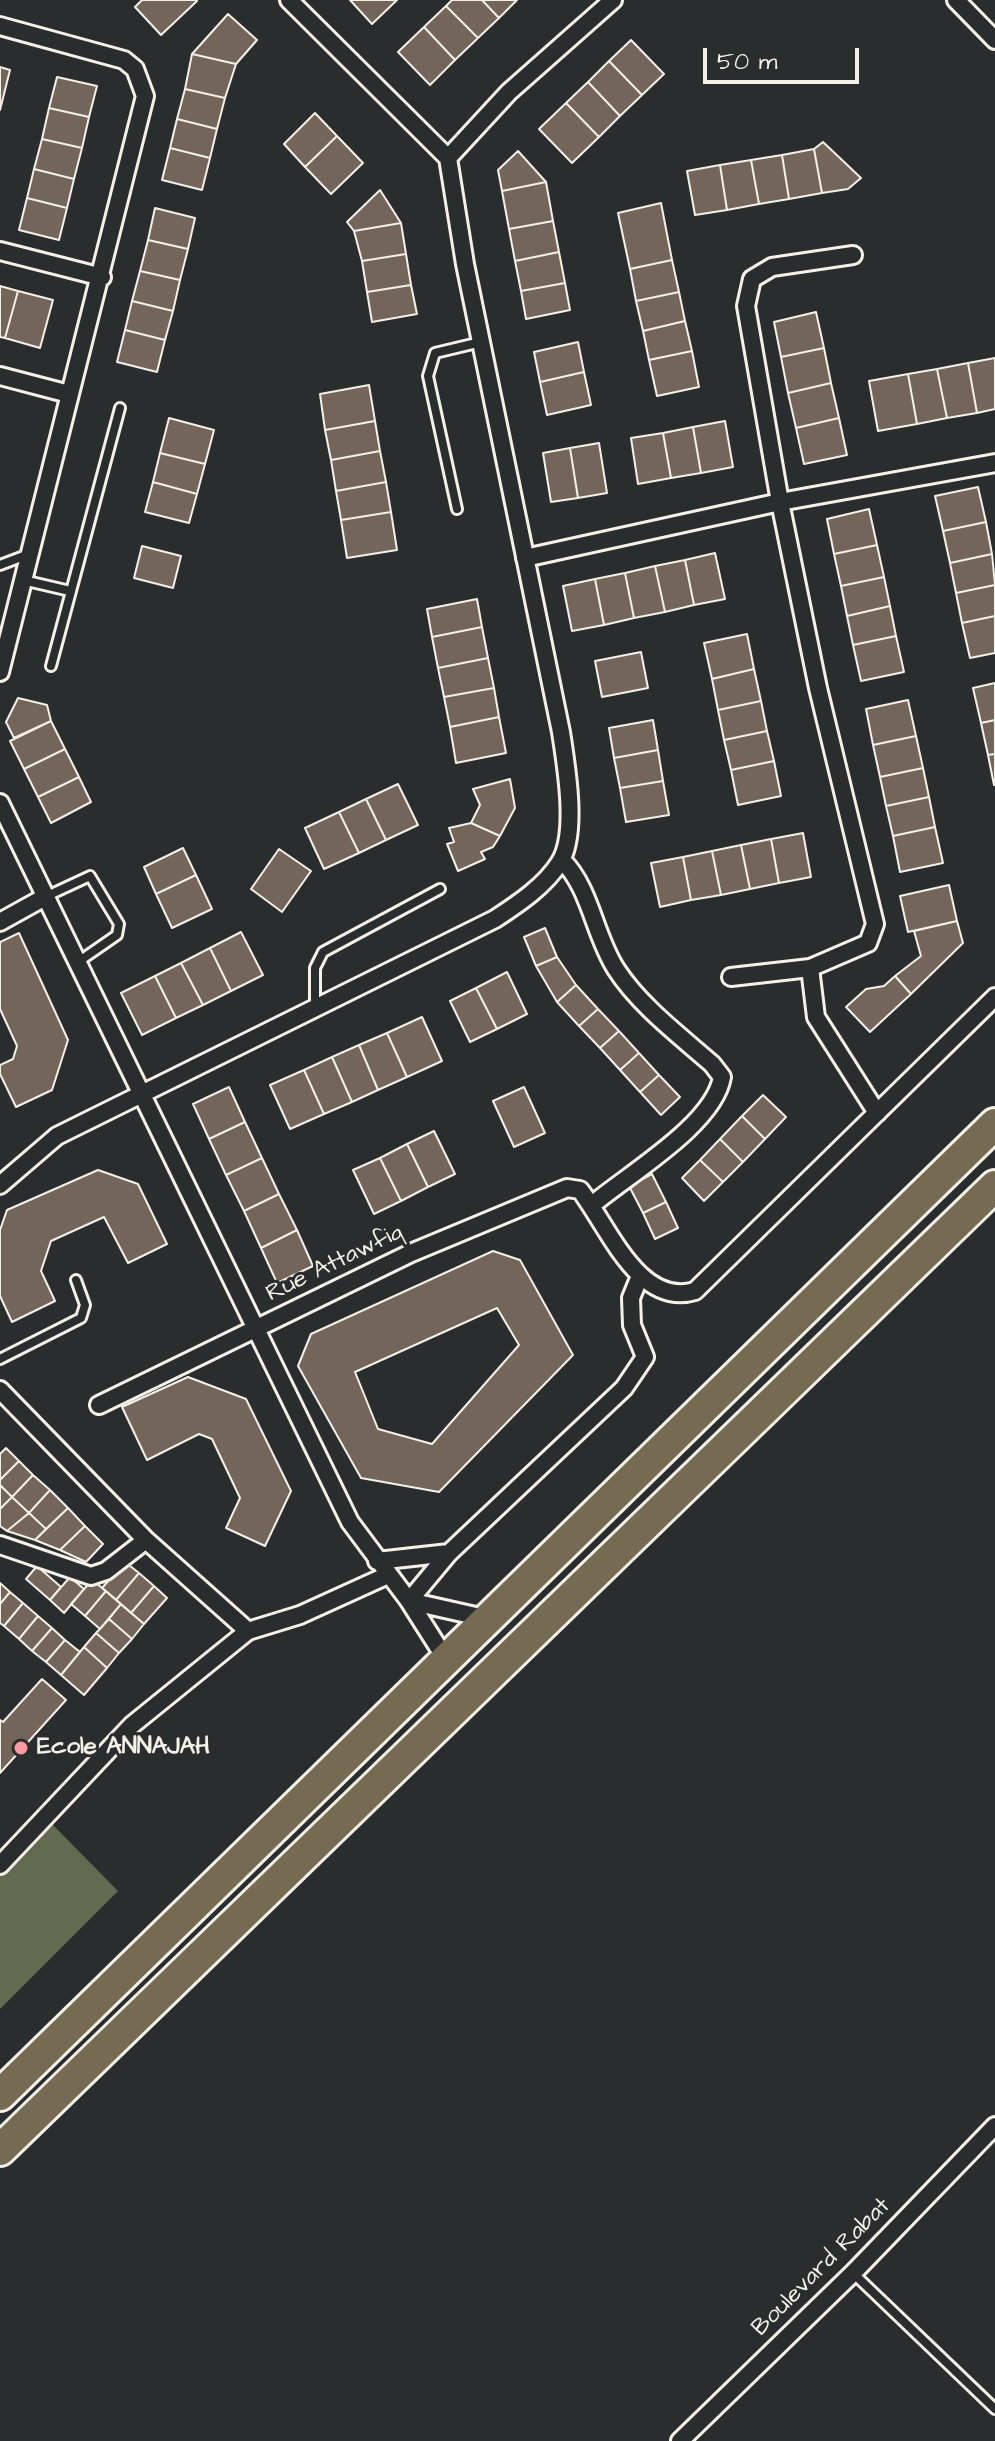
<!DOCTYPE html>
<html>
<head>
<meta charset="utf-8">
<style>
	body { margin:0 }
	#map { position:relative; width:995px; height:2441px; overflow:hidden; background:#2a2d2e; font-family:"Architects Daughter",sans-serif }
	canvas { display:block }
	.scale { position:absolute; left:703px; top:48px; width:156px; height:36px; box-sizing:border-box; border:4px solid #f4f1e8; border-top:0; padding-left:10px; font-size:24px; line-height:28px; white-space:nowrap; color:#f4f1e8; -webkit-text-stroke:6px #2a2d2e; paint-order:stroke }
</style>
</head>
<body>
<div id="map">
<canvas width="995" height="2441"></canvas>
<div class="scale">50 m</div>
</div>
<script>
const g = document.querySelector('canvas').getContext('2d');
g.lineJoin = 'round';
function fillPath(path, color) { g.fillStyle = color; g.fill(path, 'evenodd'); }
function trace(path, color, width, dash) { g.strokeStyle = color; g.lineWidth = width; g.lineCap = dash ? 'butt' : 'round'; g.setLineDash(dash || []); g.stroke(path); }
function drawText(font, color, halo, rows, align = 'center') {
  g.font = font + ' "Architects Daughter",sans-serif'; g.lineWidth = 6; g.setLineDash([]); g.textBaseline = 'middle'; g.strokeStyle = halo; g.fillStyle = color; for (const [text, x, y, turn = 0] of rows) {
    g.save(); g.translate(x, y); g.rotate((+turn || 0) * Math.PI / 180); g.textAlign = isNaN(turn) ? turn : align; if (halo) g.strokeText(text, 0, 0); g.fillText(text, 0, 0); g.restore();
  }
}
const green = new Path2D(`
	M50,1822L118,1891L0,2009V1871Z`);
const building = new Path2D(`
	M142,0H196L197,1L161,35L135,7Z
	M350,0H397L372,24Z
	M452,0H482L499,18L478,38L446,6Z
	M482,0H517L499,18Z
	M446,6L478,38L455,60L424,27Z
	M228,14L257,40L236,64L192,54Z
	M424,27L455,60L430,85L398,52Z
	M631,40L664,74L642,95L609,61Z
	M192,54L236,64L225,98L185,89Z
	M609,61L642,95L620,116L588,82Z
	M0,67L10,70L0,110Z
	M57,77L97,86L89,117L49,108Z
	M588,82L620,116L599,137L566,103Z
	M185,89L225,98L217,129L177,119Z
	M566,103L599,137L572,163L539,129Z
	M49,108L89,117L82,148L42,139Z
	M315,113L337,136L305,167L284,144Z
	M177,119L217,129L210,158L170,148Z
	M337,136L363,163L331,194L305,167Z
	M42,139L82,148L74,179L34,169Z
	M823,142L861,178L848,189L822,193L814,149Z
	M170,148L210,158L202,190L162,180Z
	M814,149L822,193L789,199L782,155Z
	M518,151L546,182L502,191L498,170Z
	M782,155L789,199L759,204L751,160Z
	M751,160L759,204L727,210L720,165Z
	M720,165L727,210L695,215L687,171Z
	M34,169L74,179L67,208L27,198Z
	M546,182L553,221L509,229L502,191Z
	M380,190L401,223L354,231L347,222Z
	M27,198L67,208L59,240L19,230Z
	M661,203L672,260L630,269L618,213Z
	M155,208L195,218L188,249L148,240Z
	M553,221L559,252L515,261L509,229Z
	M401,223L406,254L362,261L354,231Z
	M148,240L188,249L180,280L140,271Z
	M559,252L565,283L521,291L515,261Z
	M406,254L411,285L367,292L362,261Z
	M672,260L679,292L636,301L630,269Z
	M140,271L180,280L173,311L132,301Z
	M565,283L570,310L526,319L521,291Z
	M411,285L417,314L372,322L367,292Z
	M0,286L18,291L5,338L0,337Z
	M18,291L53,300L40,348L5,338Z
	M679,292L685,321L643,331L636,301Z
	M132,301L173,311L165,340L125,330Z
	M816,312L824,348L781,357L774,322Z
	M685,321L692,351L649,360L643,331Z
	M125,330L165,340L157,372L117,362Z
	M578,342L584,372L540,382L534,352Z
	M824,348L831,383L788,393L781,357Z
	M692,351L699,387L657,396L649,360Z
	M995,358V409L977,413L968,363Z
	M968,363L977,413L947,418L937,369Z
	M937,369L947,418L917,424L908,374Z
	M584,372L591,405L547,415L540,382Z
	M908,374L917,424L878,431L869,381Z
	M831,383L839,418L796,428L788,393Z
	M369,385L375,421L325,430L320,394Z
	M169,418L214,430L205,464L160,453Z
	M839,418L847,455L804,464L796,428Z
	M375,421L380,451L331,460L325,430Z
	M725,421L733,467L701,473L693,427Z
	M693,427L701,473L671,478L663,433Z
	M663,433L671,478L638,484L631,438Z
	M599,443L607,493L578,498L570,448Z
	M570,448L578,498L551,502L543,453Z
	M380,451L386,482L336,491L331,460Z
	M160,453L205,464L197,494L153,482Z
	M153,482L197,494L189,523L145,512Z
	M386,482L391,512L341,520L336,491Z
	M978,487L986,522L943,531L935,496Z
	M869,509L877,545L834,554L827,519Z
	M391,512L397,550L347,558L341,520Z
	M986,522L992,554L950,563L943,531Z
	M877,545L884,577L841,586L834,554Z
	M142,546L181,556L173,588L134,578Z
	M715,553L725,599L694,605L685,560Z
	M992,554L995,585L956,593L950,563Z
	M685,560L694,605L665,612L655,566Z
	M655,566L665,612L634,618L625,573Z
	M625,573L634,618L604,625L595,579Z
	M884,577L890,606L847,616L841,586Z
	M595,579L604,625L572,631L563,586Z
	M995,585V616L962,623L956,593Z
	M477,599L482,627L432,637L427,609Z
	M890,606L896,636L853,645L847,616Z
	M995,616V653L970,658L962,623Z
	M482,627L488,658L438,668L432,637Z
	M747,634L754,669L712,679L704,643Z
	M896,636L904,672L861,681L853,645Z
	M641,652L648,688L602,697L595,661Z
	M488,658L494,688L444,697L438,668Z
	M754,669L761,701L718,710L712,679Z
	M995,683V720L981,723L973,688Z
	M494,688L499,717L450,727L444,697Z
	M18,698L47,705L51,721L14,738L6,722Z
	M908,700L916,736L873,745L866,709Z
	M761,701L767,731L724,740L718,710Z
	M499,717L506,753L456,763L450,727Z
	M653,720L658,750L614,758L609,728Z
	M995,720V754L988,755L981,723Z
	M51,721L65,749L24,769L10,741Z
	M767,731L774,761L731,770L724,740Z
	M916,736L923,768L880,777L873,745Z
	M65,749L79,777L38,797L24,769Z
	M658,750L663,781L620,788L614,758Z
	M995,754V785H994L988,755Z
	M774,761L781,796L738,805L731,770Z
	M923,768L929,797L886,806L880,777Z
	M79,777L91,802L51,823L38,797Z
	M510,779L515,808L500,836L471,823L480,805L473,789Z
	M663,781L669,815L626,822L620,788Z
	M398,784L418,825L386,840L366,799Z
	M929,797L935,827L893,836L886,806Z
	M366,799L386,840L359,853L339,812Z
	M339,812L359,853L324,869L305,828Z
	M471,823L500,836L493,847L481,852L485,859L458,871L447,844L454,842L449,828Z
	M935,827L943,863L900,872L893,836Z
	M803,833L811,877L779,883L771,839Z
	M771,839L779,883L750,889L741,845Z
	M741,845L750,889L721,895L712,851Z
	M183,848L196,875L156,894L144,867Z
	M279,849L311,871L282,912L251,889Z
	M712,851L721,895L691,900L683,857Z
	M683,857L691,900L660,907L651,863Z
	M196,875L212,909L172,928L156,894Z
	M949,885L957,921L908,932L900,896Z
	M957,921L963,943L911,994L895,976L921,956L914,931Z
	M545,928L557,957L536,966L524,937Z
	M241,932L263,975L231,991L210,948Z
	M19,933L68,1040L52,1090L16,1107L0,1074V1065L13,1059L17,1046L0,1009V942Z
	M210,948L231,991L203,1005L181,963Z
	M557,957L576,985L557,1002L536,966Z
	M181,963L203,1005L176,1018L155,976Z
	M507,972L527,1014L497,1029L476,988Z
	M155,976L176,1018L142,1035L121,993Z
	M895,976L911,994L870,1032L846,1007L866,989L884,986Z
	M576,985L598,1009L579,1026L557,1002Z
	M476,988L497,1029L470,1042L450,1001Z
	M598,1009L619,1031L600,1048L579,1026Z
	M422,1017L442,1061L407,1077L387,1033Z
	M619,1031L639,1053L620,1070L600,1048Z
	M387,1033L407,1077L378,1090L359,1045Z
	M359,1045L378,1090L352,1102L332,1057Z
	M639,1053L659,1075L640,1092L620,1070Z
	M332,1057L352,1102L324,1114L304,1070Z
	M304,1070L324,1114L290,1129L270,1085Z
	M659,1075L680,1097L661,1115L640,1092Z
	M229,1087L245,1122L209,1139L193,1104Z
	M524,1087L545,1133L514,1147L493,1101Z
	M763,1095L786,1117L765,1139L742,1116Z
	M742,1116L765,1139L743,1162L720,1139Z
	M245,1122L262,1158L226,1175L209,1139Z
	M434,1131L455,1174L428,1187L407,1144Z
	M720,1139L743,1162L723,1182L700,1160Z
	M407,1144L428,1187L401,1201L380,1158Z
	M262,1158L279,1194L244,1211L226,1175Z
	M380,1158L401,1201L374,1214L353,1170Z
	M700,1160L723,1182L704,1201L682,1178Z
	M98,1170L138,1184L167,1244L128,1263L104,1217L51,1241L41,1271L55,1301L12,1322L0,1296V1230L7,1210Z
	M652,1174L666,1202L643,1213L629,1186Z
	M279,1194L297,1230L261,1248L244,1211Z
	M666,1202L678,1228L655,1239L643,1213Z
	M297,1230L313,1266L277,1283L261,1248Z
	M493,1251L520,1260L573,1355L439,1492L361,1478L298,1366L311,1334ZM497,1308L519,1345L432,1444L378,1429L355,1372Z
	M188,1377L246,1399L291,1491L265,1546L226,1528L240,1498L212,1439L199,1434L147,1460L122,1407Z
	M6,1448L19,1461L0,1480V1454Z
	M19,1461L33,1475L12,1497L0,1485V1480Z
	M33,1475L50,1490L29,1513L12,1497Z
	M0,1485L12,1497L0,1509Z
	M50,1490L68,1508L46,1529L29,1513Z
	M12,1497L29,1513L7,1531L0,1526V1509Z
	M68,1508L85,1526L60,1550L35,1540Z
	M29,1513L46,1529L35,1540L7,1531Z
	M85,1526L103,1544L86,1562L60,1550Z
	M125,1562L139,1573L116,1600L102,1588Z
	M37,1566L61,1587L50,1600L26,1579Z
	M139,1573L154,1586L131,1613L116,1600Z
	M70,1577L84,1589L64,1613L50,1600Z
	M92,1580L106,1591L85,1616L71,1604Z
	M0,1583L10,1592L0,1604Z
	M154,1586L167,1598L144,1624L131,1613Z
	M106,1591L121,1604L100,1629L85,1616Z
	M10,1592L23,1603L4,1626L0,1623V1604Z
	M23,1603L38,1616L19,1639L4,1626Z
	M121,1604L144,1624L132,1639L109,1619Z
	M38,1616L52,1628L32,1651L19,1639Z
	M109,1619L132,1639L119,1653L96,1633Z
	M52,1628L65,1640L46,1662L32,1651Z
	M96,1633L119,1653L107,1668L84,1647Z
	M65,1640L80,1652L61,1675L46,1662Z
	M84,1647L107,1668L84,1695L61,1675Z
	M42,1679L66,1700L0,1773V1720L3,1722Z`);
const lane = new Path2D(`
	M457,509L428,376L435,353L481,342
	M0,565L29,554
	M23,580L70,591
	M51,666L120,408
	M45,897L90,876L119,924L117,935L78,962
	M315,1009V968L323,952L440,889
	M0,1359L81,1318L85,1305L76,1280
	M853,2273L995,2409`);
const street = new Path2D(`
	M956,0L995,40
	M0,26L124,60L135,69L145,96L0,672
	M448,158L509,92L613,0
	M0,251L102,277
	M0,376L69,394
	M525,558L780,502L995,463
	M0,803L350,1522L409,1601L447,1661
	M562,860C591,889 594,935 616,969C639,1005 680,1036 712,1064L722,1077C714,1125 627,1175 592,1205
	M0,922L45,897
	M810,968L816,1017L877,1113
	M731,977L810,968L868,943L875,924L818,688L780,502L746,306L752,279L772,267L853,255
	M0,1185L57,1136L495,919C518,904 545,886 560,862C578,833 566,765 561,732L465,264L448,158L289,0
	M0,1390L146,1540L248,1631
	M99,1405L411,1253L567,1188L580,1190C608,1226 639,1308 695,1291L995,997
	M0,1545L91,1576L106,1571L146,1540
	M377,1561L449,1553
	M409,1601L449,1553L624,1388L645,1357L632,1325L631,1298L640,1276
	M409,1601L489,1619
	M0,1865L132,1725L248,1631L300,1615L388,1575
	M680,2441L853,2273L995,2126`);
const highway = new Path2D(`
	M0,2095L995,1124
	M0,2150L995,1186`);
const markers = [
	[21,1748,8,"#ff9aa2"]
];
const streetNames = [
	["Rue Attawfiq",335,1264,-26],
	["Boulevard Rabat",822,2268,-45]
];
const poiNames = [
	["Ecole ANNAJAH",37,1748]
];
fillPath(green, '#626a50');
fillPath(building, '#736559');
trace(building, '#f4f1e8', 2);
trace(lane, '#f4f1e8', 14);
trace(street, '#f4f1e8', 22);
trace(highway, '#f4f1e8', 36);
trace(lane, '#2a2d2e', 8);
trace(street, '#2a2d2e', 16);
trace(highway, '#756b52', 30);
for (const [x, y, r, color] of markers) { const dot = new Path2D(); dot.arc(x, y, r, 0, 2 * Math.PI); g.fillStyle = color; g.fill(dot); trace(dot, '#2a2d2e', 3); }
drawText('24px', '#f4f1e8', '#2a2d2e', streetNames);
drawText('bold 24px', '#f4f1e8', '#2a2d2e', poiNames, 'left');
</script>
</body>
</html>
